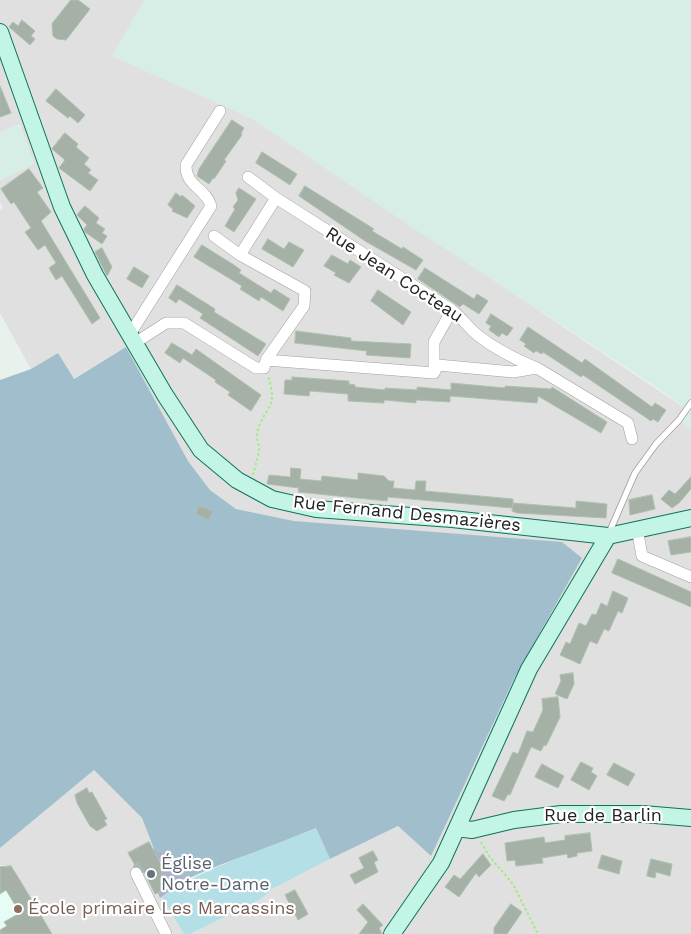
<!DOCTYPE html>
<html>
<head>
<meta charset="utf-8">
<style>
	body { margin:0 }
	canvas { display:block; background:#e9f1ec }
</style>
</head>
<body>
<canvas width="691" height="934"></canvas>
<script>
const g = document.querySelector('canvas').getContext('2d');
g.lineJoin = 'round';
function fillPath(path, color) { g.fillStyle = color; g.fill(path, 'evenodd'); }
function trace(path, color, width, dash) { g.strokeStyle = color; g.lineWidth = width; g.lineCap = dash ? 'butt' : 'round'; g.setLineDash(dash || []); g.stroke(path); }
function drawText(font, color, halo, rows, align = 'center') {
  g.font = font + ' "Work Sans",sans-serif'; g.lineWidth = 4.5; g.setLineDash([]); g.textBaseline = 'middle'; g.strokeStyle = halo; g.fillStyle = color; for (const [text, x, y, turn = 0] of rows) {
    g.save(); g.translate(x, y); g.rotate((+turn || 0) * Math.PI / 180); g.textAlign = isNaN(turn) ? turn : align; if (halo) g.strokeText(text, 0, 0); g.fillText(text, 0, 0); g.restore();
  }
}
const residential = new Path2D(`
	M0,0H144L113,56L251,118L686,409L679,420L691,431V934H190L261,899L272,889L330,859L398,826L431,856L514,679L582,558L362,527L294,521L236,509L210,490L188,461L126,347L73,379L58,353L31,369L0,313V210L3,208L0,202V180L34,164L20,124L0,132Z
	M94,770L142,818L154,849L174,858L185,880L162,897L184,934H0V848Z`);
const education = new Path2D(`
	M0,865L11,866L52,934H0Z`);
const farmland = new Path2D(`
	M144,0H691V431L679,420L686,409L658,388L404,222L251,118L112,56Z
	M20,124L34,164L0,180V132Z`);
const grass = new Path2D(`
	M316,828L330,859L272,889L261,899L190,934H184L162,897C209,864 264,851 316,828Z`);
const forest = new Path2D(`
	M126,347L188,461L210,490L236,509L294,521L562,542L582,558L514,679L431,856L398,826L330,859L316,828C272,847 228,860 185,880L174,858L154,849L142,818L94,770L0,848V380L31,369L58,353L74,379Z`);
const cemetery = new Path2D(`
	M152,848L174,858L185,880L160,898L158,893L164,890L161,874L163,865L158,858L147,871L139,875L133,866Z`);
const building = new Path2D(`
	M71,0H78L90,9L66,40L57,39L53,36L52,24Z
	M22,20L35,31L31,36L35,39L30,45L9,27L13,22L18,26Z
	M0,86L11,113L0,117Z
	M56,89L85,115L78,123L70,116L68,118L46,101Z
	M232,120L244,128L241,133L242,135L224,160L226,161L214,179L213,178L209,184L197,176L199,169Z
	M65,133L78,144L76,147L89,158L84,164L91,170L88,173L98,180L90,191L59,168L65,160L52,149Z
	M262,152L297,174L290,185L256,163Z
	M29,169L43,188L37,192L51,212L41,221L100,318L92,324L62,276L56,280L49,268L56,263L45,245L38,250L25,232L31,228L14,202L11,204L1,189Z
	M305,186L374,229L372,231L402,249L403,247L423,260L416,270L365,241L299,196Z
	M239,188L256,199L234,232L225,226L235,209L233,207L238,200L236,193Z
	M176,193L181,197L182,195L195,206L187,218L172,211L173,209L168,205Z
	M85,206L99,218L96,223L105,229L102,233L107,236L102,244L85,232L84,229L87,225L77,215Z
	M268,239L284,249L289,242L304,250L293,267L262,249Z
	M202,245L234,265L241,270L239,273L271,293L274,289L290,299L283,311L261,297L259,301L240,289L242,286L194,257Z
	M102,248L112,267L107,276L95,252Z
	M332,255L348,264L350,260L361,267L349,283L334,275L336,273L324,266Z
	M134,267L149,276L142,288L127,279Z
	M425,268L474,299L477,294L488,301L479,314L463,304L460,307L418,279Z
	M177,285L215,309L214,312L266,344L258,356L200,318L203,314L179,299L176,303L169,298Z
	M378,290L411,312L403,325L371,301Z
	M491,314L513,328L507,336L502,333L499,337L489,330L491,326L486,323Z
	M528,327L582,363L585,359L652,407L655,403L666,410L658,422L653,419L651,421L583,375L581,377L543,352L542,354L536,351L534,353L524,346L526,344L520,340Z
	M296,331L351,338V341L411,344L410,358L366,355L367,351L295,343Z
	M172,343L192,355L196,349L261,395L251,411L228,395L230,392L215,382L216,380L183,358L180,363L165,353Z
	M292,377L349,381V384L355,385V387L385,390V388L417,390V387L451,390V383L505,388V386L551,389L552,387L607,422L601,433L538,396L537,403L450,396V402L416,400V403L384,400V403L348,401V394L310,391L309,396L284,394L285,380H292Z
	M291,468L301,469L300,479L321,481L322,476L358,480V473L384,476L389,481H394L393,488L415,490L416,481H426L425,491L513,499V503L576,508V501L607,504L606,518L517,513L512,511L513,503L512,508L388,497L387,501L298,492L299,488L267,484L269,475L290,477Z
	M691,477V489L679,503L672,508L661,499L669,490L675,494Z
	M652,495L655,509L630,515L629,500Z
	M199,506L213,511L209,520L196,514Z
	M691,537V552L671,555L668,541Z
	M618,559L691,592V607L612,573Z
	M613,591L628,598L622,613L618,611L609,631L604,629L597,644L590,641L580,664L560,655L566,642L570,644L579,623L586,626L592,614L596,615L601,603L607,606Z
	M573,673L574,684L567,699L555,694L561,681L560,675Z
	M558,697L560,717L546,746L544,745L541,751L531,747L510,795L508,794L504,801L492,796L513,752L518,754L527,731L533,732L543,710L542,699Z
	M581,762L593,768L591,772L597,776L589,790L571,780Z
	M614,763L635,774L628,786L607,775Z
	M542,764L564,776L558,788L535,777Z
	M87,788L89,793L92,792L107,819L104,820L107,825L97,831L90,826L77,803L75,795Z
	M590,833L592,851L577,853V856L568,858L567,854L542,858L543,863L516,866L515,860L507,861L505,843L544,837L545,843L565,840V836Z
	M149,842L162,866L161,871L164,890L155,894L143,870L138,863L135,865L128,853Z
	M373,851L378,860L374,862L378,872L355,884L350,875L364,868L359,858Z
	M483,854L491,865L479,877L476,873L459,897L445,887L454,875L460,879Z
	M602,855L622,861L619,874L598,868Z
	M651,859L672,864L670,876L656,872L655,878L647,876Z
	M11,866L21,882L52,934H0V930L7,926L4,922L20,913L6,890L0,894V867Z
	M295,890L308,914L298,920L285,895Z
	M363,904L383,925L379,928L382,934H359L368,922L357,910Z
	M511,904L522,912L507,934H494V928Z`);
const path = new Path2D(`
	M253,475C255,467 257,460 259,452C260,446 256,439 257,433C265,403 279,411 268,376
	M481,842L489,856L513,884L538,934`);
const lane = new Path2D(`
	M609,533L635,473L656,444L679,420L691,403`);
const street = new Path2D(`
	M248,177L276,198L452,310C461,317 468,327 475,333C493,348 515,359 537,368
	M214,236L240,255L305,291L304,306L266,360
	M240,255L276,198
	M130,334L211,206C206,188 185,186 186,165L220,111
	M135,343L166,323H184L256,368H264L266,360L434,373L438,365L513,372L537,368L628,423L632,439
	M434,373V342L452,310
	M637,528L642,556L691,577
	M136,873L166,934`);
const secondary = new Path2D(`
	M0,32L62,207L95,275L165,395L201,450L237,480L272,499L316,509L452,519L608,536L691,518
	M457,828L472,830L514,820L561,814H643L691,818
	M392,934L441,863L529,669L608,536`);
const markers = [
	[151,874,5,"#6b7280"],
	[18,909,5,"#8d6e63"]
];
const streetNames = [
	["Rue Jean Cocteau",394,275,33],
	["Rue Fernand Desmazières",407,514,6],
	["Rue de Barlin",603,816]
];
const worshipNames = [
	["Église",161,864],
	["Notre-Dame",161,885]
];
const educationNames = [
	["École primaire Les Marcassins",28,909]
];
fillPath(residential, '#dfe0df');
fillPath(education, '#e6fdf5');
fillPath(farmland, '#d7eee7');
fillPath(grass, '#b4dfe6');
fillPath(forest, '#a1becd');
fillPath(cemetery, '#acb2c8');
fillPath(building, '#a5b0a6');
trace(building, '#adc2ae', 1);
trace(lane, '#9f9f9f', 7);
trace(street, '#9f9f9f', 12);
trace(secondary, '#0e7359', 18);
trace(path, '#9af07c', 2, [2.5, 2.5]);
trace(lane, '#fff', 5.5);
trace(street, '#fff', 11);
trace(secondary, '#c3f5e6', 16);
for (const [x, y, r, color] of markers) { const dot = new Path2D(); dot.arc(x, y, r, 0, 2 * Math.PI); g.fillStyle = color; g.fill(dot); trace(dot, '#fff', 2); }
drawText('18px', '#222', '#fff', streetNames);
drawText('18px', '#5b616d', '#fff', worshipNames, 'left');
drawText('18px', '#785e54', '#fff', educationNames, 'left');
</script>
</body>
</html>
